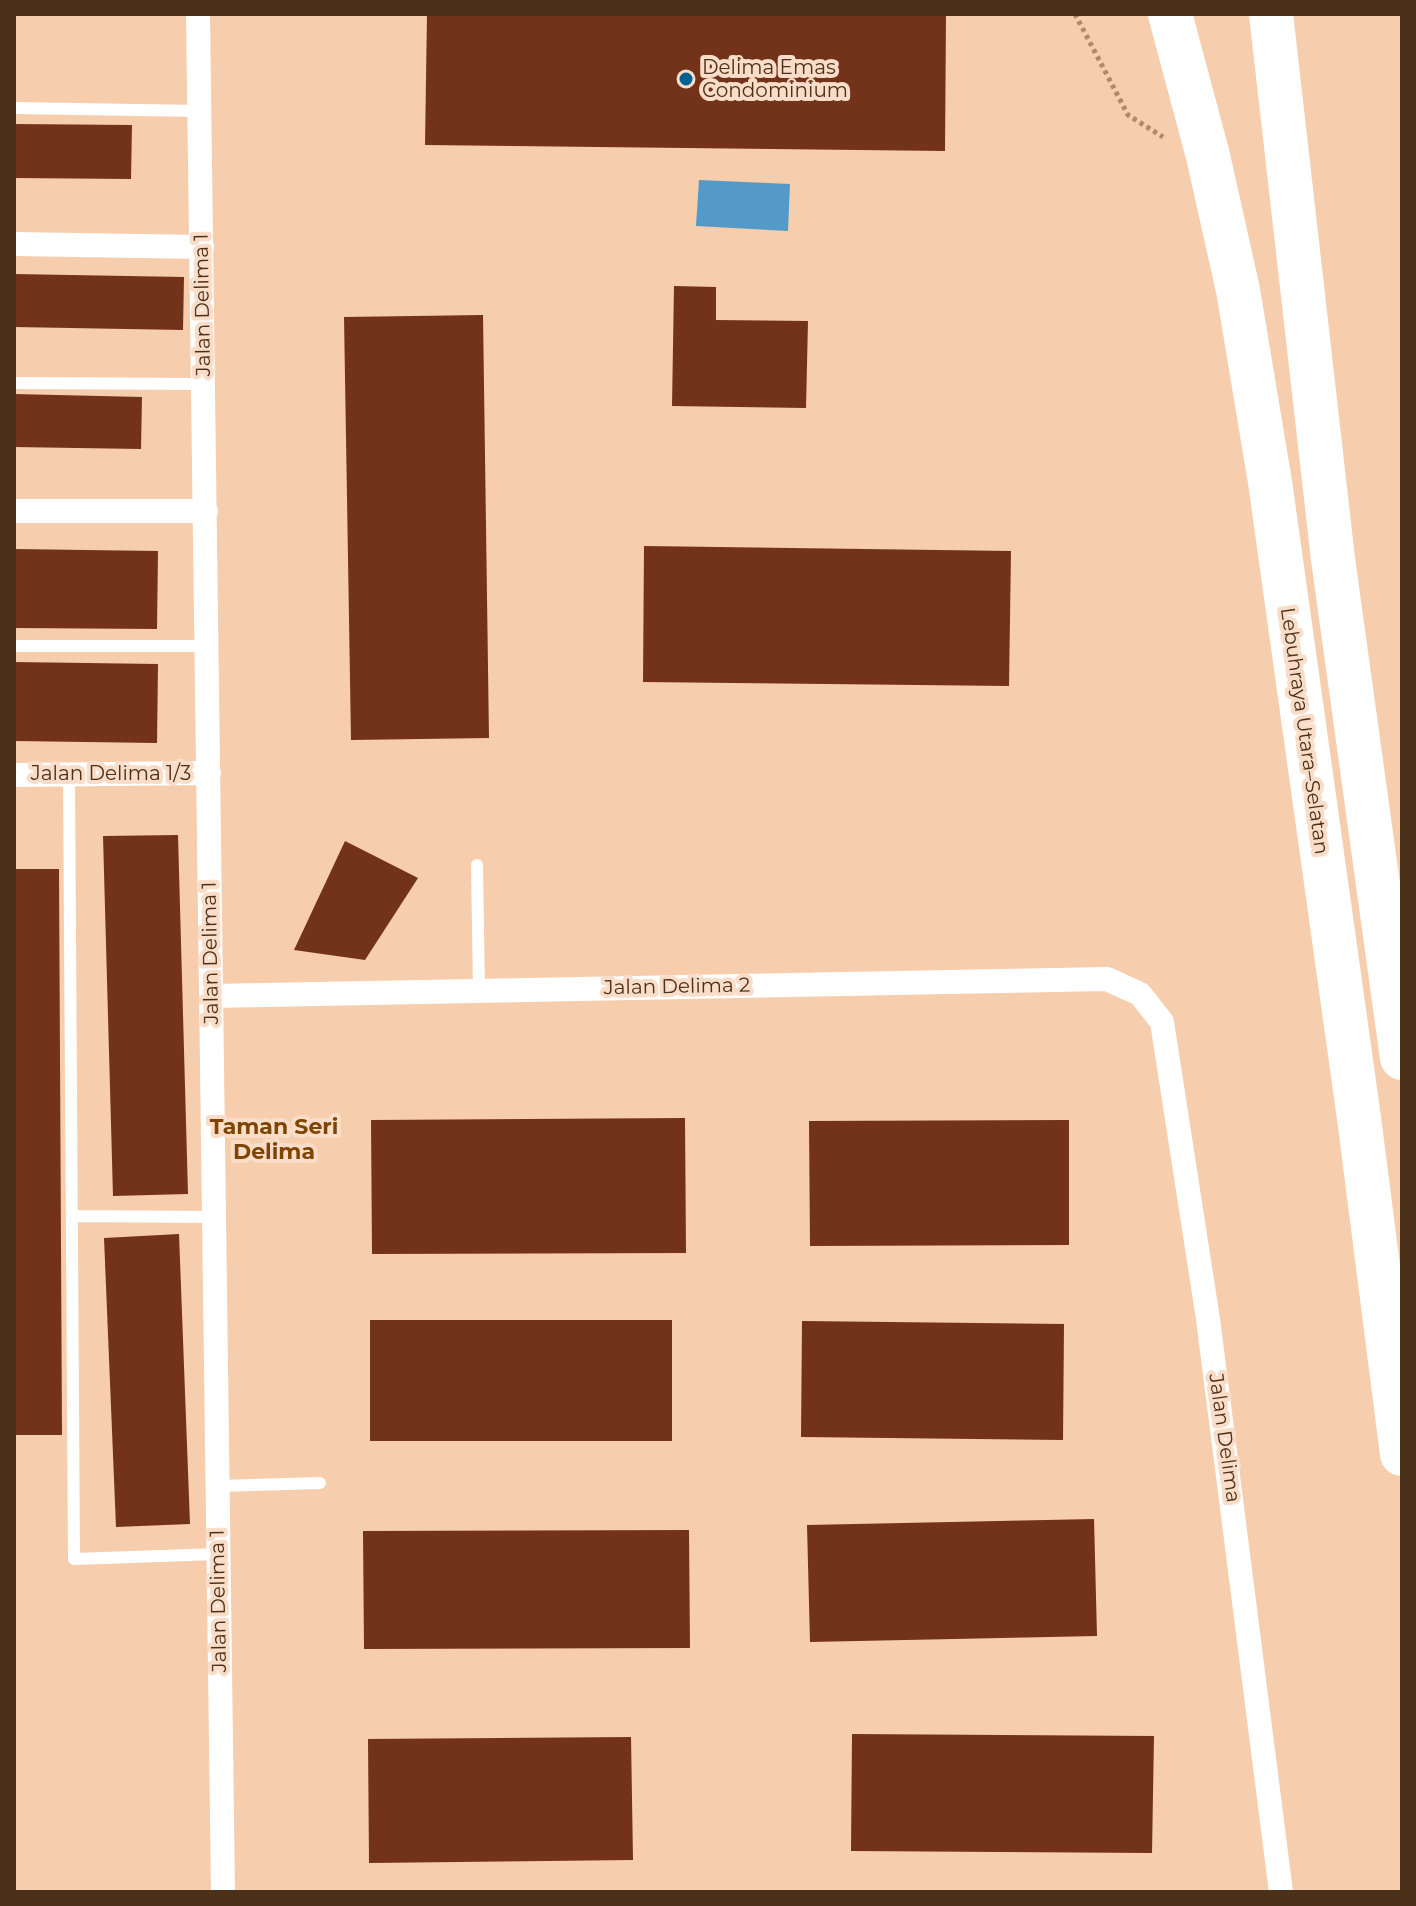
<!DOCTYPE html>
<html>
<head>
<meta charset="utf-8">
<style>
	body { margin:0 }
	#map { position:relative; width:1416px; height:1906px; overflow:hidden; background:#f6cdad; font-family:Montserrat,sans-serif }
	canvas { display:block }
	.frame { position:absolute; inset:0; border:16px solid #4c311a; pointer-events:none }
</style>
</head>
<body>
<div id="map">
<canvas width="1416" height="1906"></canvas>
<div class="frame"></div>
</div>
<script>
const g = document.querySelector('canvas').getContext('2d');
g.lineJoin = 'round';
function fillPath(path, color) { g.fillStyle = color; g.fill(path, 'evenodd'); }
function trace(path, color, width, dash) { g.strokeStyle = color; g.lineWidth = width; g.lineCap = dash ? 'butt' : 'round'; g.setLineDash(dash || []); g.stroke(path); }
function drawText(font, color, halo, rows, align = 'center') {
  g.font = font + ' Montserrat,sans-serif'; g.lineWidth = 8; g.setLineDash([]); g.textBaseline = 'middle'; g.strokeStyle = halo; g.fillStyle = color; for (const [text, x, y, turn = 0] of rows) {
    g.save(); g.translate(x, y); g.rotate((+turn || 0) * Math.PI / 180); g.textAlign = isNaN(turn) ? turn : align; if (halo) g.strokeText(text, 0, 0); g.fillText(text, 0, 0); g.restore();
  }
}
const water = new Path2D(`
	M699,180L790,184L788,231L696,226Z`);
const building = new Path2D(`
	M427,14H946L945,151L425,145Z
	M14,124L132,125L131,179L14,178Z
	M14,274L184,277L183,330L14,327Z
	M674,286L716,287V320L808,321L806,408L672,406Z
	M483,315L489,738L351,740L344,317Z
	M14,394L142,397L141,449L14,447Z
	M644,546L1011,551L1009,686L643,682Z
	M14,549L158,551L157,629L14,628Z
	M14,662L158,664L157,743L14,741Z
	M178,835L188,1194L113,1196L103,836Z
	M345,841L418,878L365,960L294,950Z
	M14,869H59L62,1435H14Z
	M685,1118L686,1253L372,1254L371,1120Z
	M1069,1120V1245L810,1246L809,1121Z
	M179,1234L190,1524L116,1527L104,1238Z
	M370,1320H672V1441H370Z
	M802,1321L1064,1324L1063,1440L801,1437Z
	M1094,1519L1097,1636L810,1642L807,1525Z
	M689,1530L690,1648L364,1649L363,1531Z
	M852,1734L1154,1736L1152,1853L851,1851Z
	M631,1737L633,1860L369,1863L368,1739Z`);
const path = new Path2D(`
	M1075,14L1128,115L1163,137`);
const lane = new Path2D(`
	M14,108L200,111
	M14,383L204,384
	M14,646H207
	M69,775L74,1559L218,1554
	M477,865L479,991
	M74,1216L214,1217
	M218,1486L320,1483`);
const street = new Path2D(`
	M198,14L223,1892
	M14,244L202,247
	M14,511H206
	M14,775L209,773
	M211,996L1107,979L1140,994L1162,1022L1208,1319L1281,1892`);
const highway = new Path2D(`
	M1170,14L1208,156L1238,290L1270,482L1359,1118L1402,1454
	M1271,14L1333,559L1402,1058`);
const markers = [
	[686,79,8,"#006090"]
];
const poiNames = [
	["Delima Emas",702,68],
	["Condominium",702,91]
];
const streetNames = [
	["Jalan Delima 1",203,305,-91],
	["Lebuhraya Utara–Selatan",1304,731,82],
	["Jalan Delima 1/3",111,774],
	["Jalan Delima 1",211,953,-91],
	["Jalan Delima 2",677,987,-1],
	["Jalan Delima",1224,1438,82],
	["Jalan Delima 1",219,1601,-91]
];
const neighbourhoodNames = [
	["Taman Seri",274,1128],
	["Delima",274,1153]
];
fillPath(water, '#549ac8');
fillPath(building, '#73321a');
trace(path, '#ad8a6e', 5, [4, 4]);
trace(lane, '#fff', 12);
trace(street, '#fff', 24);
trace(highway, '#fff', 44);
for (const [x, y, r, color] of markers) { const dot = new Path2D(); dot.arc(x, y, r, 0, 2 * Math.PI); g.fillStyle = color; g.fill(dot); trace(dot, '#f9ddc8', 3); }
drawText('20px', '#4c311a', '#f9ddc8', poiNames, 'left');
drawText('20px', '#4c311a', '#f9ddc8', streetNames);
drawText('bold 22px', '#7e4400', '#f9ddc8', neighbourhoodNames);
</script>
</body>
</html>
